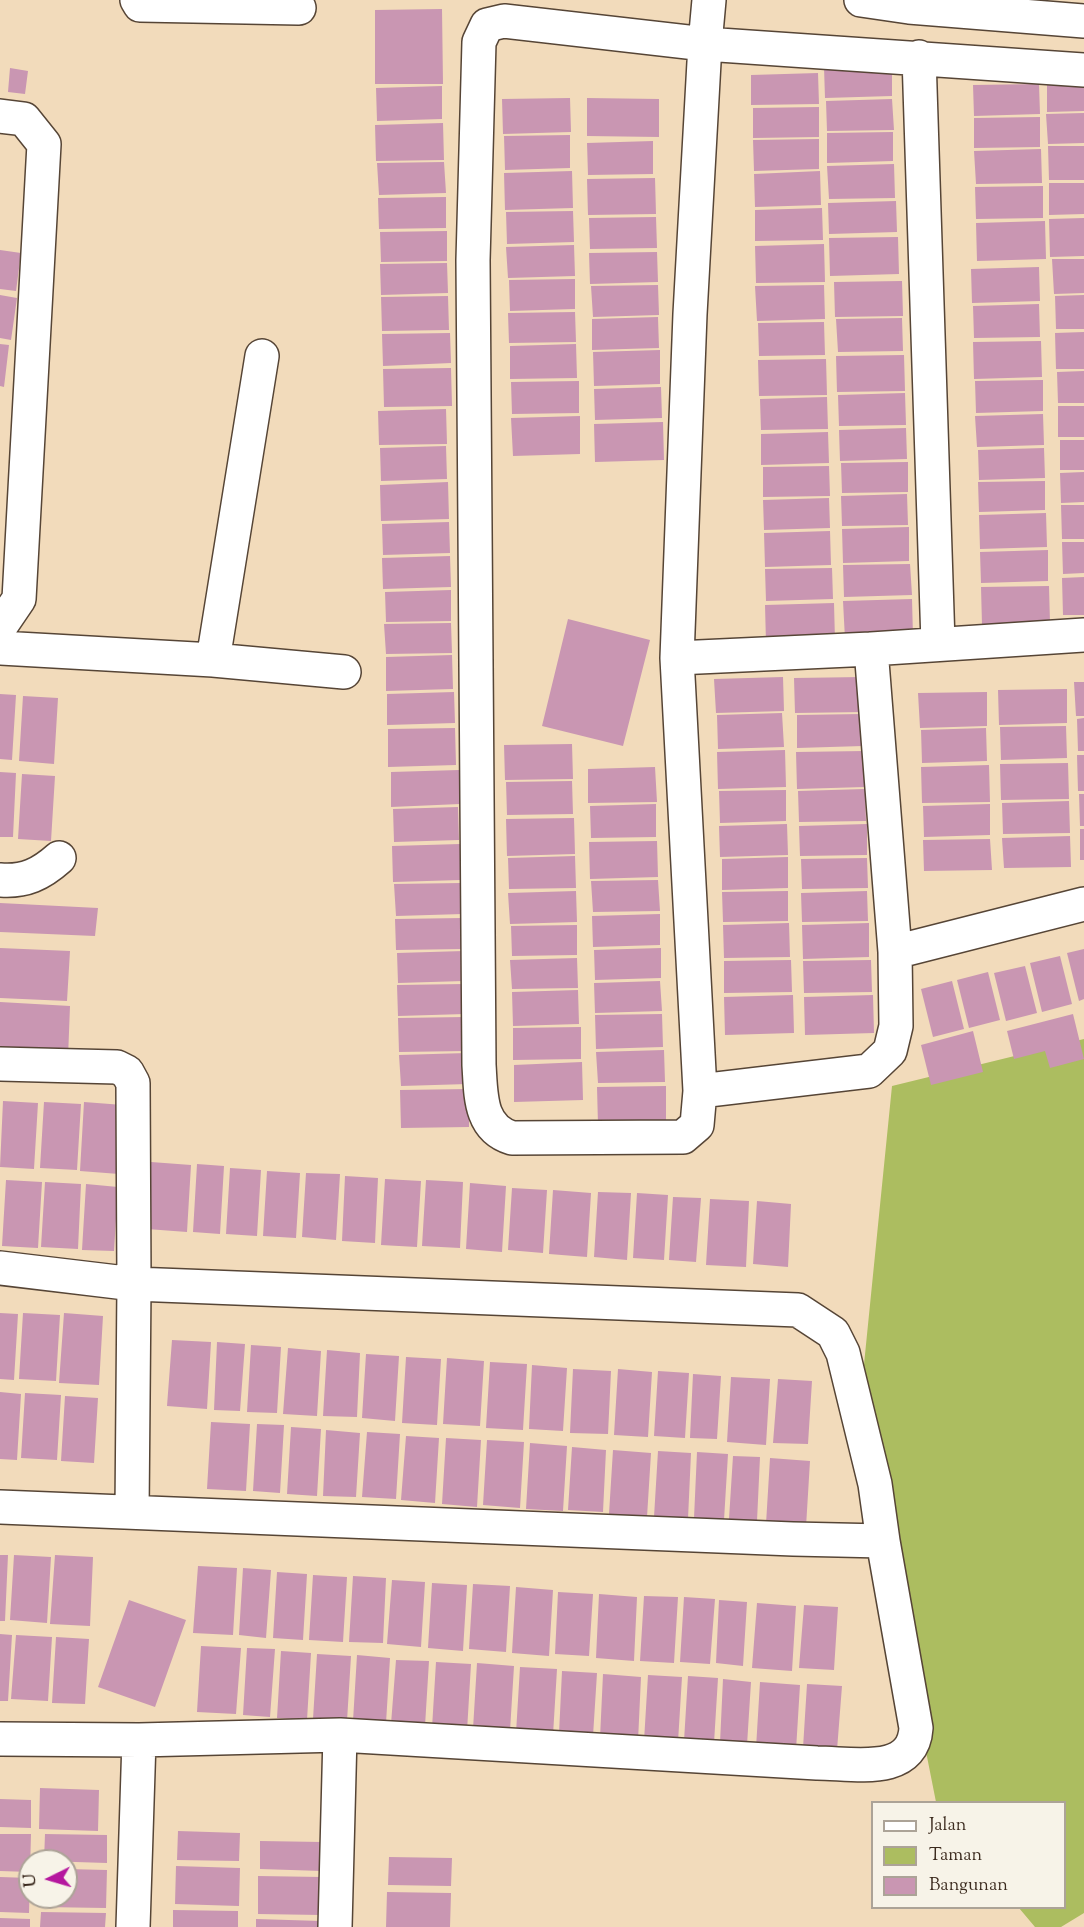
<!DOCTYPE html>
<html>
<head>
<meta charset="utf-8">
<style>
	body { margin:0 }
	#map { position:relative; width:1084px; height:1927px; overflow:hidden; background:#f2dbbb; font-family:"Sorts Mill Goudy",serif }
	canvas { display:block }
	.legend { position:absolute; left:871px; top:1801px; width:195px; height:108px; box-sizing:border-box; background:#f7f3e8; border:2px solid #aca397; margin:0; padding:8px 10px; list-style:none; font-size:18px; color:#3b2a1e }
	.legend li { display:flex; align-items:center; gap:12px; height:30px }
	.legend b { width:30px; border:2px solid #aca397 }
	.north { position:absolute; left:18px; top:1849px; width:60px; height:60px; box-sizing:border-box; background:#f7f3e8; border:2px solid #aca397; border-radius:50%; rotate:265deg; font-size:16px; font-weight:700; line-height:24px; text-align:center; color:#3b2a1e }
	.north::after { content:''; display:block; margin:auto; width:21px; height:27px; background:#b5179e; clip-path:polygon(50% 0,100% 100%,50% 72%,0 100%) }
</style>
</head>
<body>
<div id="map">
<canvas width="1084" height="1927"></canvas>
<ul class="legend">
<li><b style="height:8px;background:#fff"></b>Jalan</li>
<li><b style="height:16px;background:#acbd60"></b>Taman</li>
<li><b style="height:16px;background:#c996b2"></b>Bangunan</li>
</ul>
<div class="north">U</div>
</div>
<script>
const g = document.querySelector('canvas').getContext('2d');
g.lineJoin = 'round';
function fillPath(path, color) { g.fillStyle = color; g.fill(path, 'evenodd'); }
function trace(path, color, width, dash) { g.strokeStyle = color; g.lineWidth = width; g.lineCap = dash ? 'butt' : 'round'; g.setLineDash(dash || []); g.stroke(path); }
const green = new Path2D(`
	M1084,1039V1913L1061,1927H1035L1019,1908H1064V1802H936L859,1414L892,1086Z`);
const building = new Path2D(`
	M442,9L443,84H375V10Z
	M892,65V96L825,98L824,67Z
	M10,68L28,71L25,94L8,92Z
	M818,73L819,104L751,105V75Z
	M1084,80V111L1047,112V81Z
	M1039,84L1040,114L974,116L973,85Z
	M442,86V119L377,121L376,88Z
	M570,98L571,132L503,134L502,99Z
	M587,98L659,99V137L587,136Z
	M892,99L894,130L827,131L826,101Z
	M819,107V137L753,138V108Z
	M1084,113V143L1048,144L1046,114Z
	M1040,117V147L974,148V118Z
	M443,123L444,160L376,161L375,125Z
	M893,132V161L827,163V133Z
	M570,135V168L505,170L504,136Z
	M819,139V169L754,171L753,140Z
	M653,141V174L588,175L587,143Z
	M1048,146H1084V180H1049Z
	M1041,149L1042,183L976,184L974,151Z
	M444,162L446,193L379,195L377,163Z
	M894,164L895,198L829,199L827,166Z
	M572,171L573,208L505,210L504,173Z
	M820,171L821,205L755,207L754,174Z
	M655,178L656,214L588,215L587,179Z
	M1049,183H1084V214L1049,215Z
	M1043,186V218L976,219L975,187Z
	M446,197V228L379,229L378,198Z
	M896,201L897,232L829,234L828,203Z
	M822,208L823,240L755,241V210Z
	M573,211L574,242L507,244L506,212Z
	M656,217L657,248L590,249L589,218Z
	M1084,218V256L1050,257L1049,219Z
	M1045,221L1046,259L977,261L976,223Z
	M447,231V261L381,262L380,232Z
	M898,237L899,274L830,276L829,238Z
	M824,244L825,282L756,283L755,246Z
	M574,245L575,276L508,278L506,247Z
	M0,250L21,253L16,291L0,289Z
	M657,252L658,282L590,284L589,253Z
	M1052,259H1084V293L1054,294Z
	M447,263L448,293L381,295L380,264Z
	M1039,267L1040,301L972,303L971,269Z
	M575,279V309L510,311L509,280Z
	M902,281L903,316L835,317L834,282Z
	M658,285L659,315L593,317L591,286Z
	M824,285L825,319L757,321L755,286Z
	M0,295L17,298L11,340L0,338Z
	M1084,295V329H1056L1055,296Z
	M448,296L449,330L382,331L381,297Z
	M1039,304L1040,337L974,338L973,306Z
	M575,312L576,342L509,343L508,313Z
	M658,317L659,348L592,350V319Z
	M902,318L903,351L838,352L836,319Z
	M824,322L825,355L759,356L758,323Z
	M1084,332V369H1056L1055,333Z
	M450,333L451,363L383,366L382,334Z
	M1041,341L1042,377L974,379L973,342Z
	M0,344L9,345L4,387L0,386Z
	M576,344L577,378L510,379V346Z
	M660,350V384L594,386L593,352Z
	M904,355L905,391L837,392L836,356Z
	M826,359L827,395L759,396L758,360Z
	M451,368L452,406L384,407L383,369Z
	M1084,371V403H1058L1057,372Z
	M1043,380V411L976,413L975,381Z
	M579,381V413L512,414L511,382Z
	M661,387L662,418L595,420L594,389Z
	M905,393L906,425L839,426L838,395Z
	M827,397L828,429L761,430L760,399Z
	M1058,406H1084V437H1058Z
	M446,409L447,444L379,445L378,411Z
	M1043,414L1044,445L977,447L975,416Z
	M580,416V454L513,456L511,418Z
	M663,422L664,460L595,462L594,424Z
	M906,428L907,459L840,461L839,430Z
	M828,432L829,463L761,465V434Z
	M1060,440H1084V470H1060Z
	M446,446L447,479L381,481L380,448Z
	M1044,448L1045,478L979,480L978,450Z
	M908,462V492L842,493L841,463Z
	M829,466L830,496L763,497V467Z
	M1084,472V502L1061,503L1060,473Z
	M1045,481V510L979,512L978,482Z
	M448,482L449,519L381,521L380,485Z
	M907,494L908,525L842,526L841,496Z
	M829,498L830,528L764,530L763,500Z
	M1061,505H1084V539H1062Z
	M1046,513L1047,547L980,549L979,515Z
	M449,522L450,553L383,555L382,524Z
	M909,527V561L843,563L842,529Z
	M830,531L831,565L765,567L764,533Z
	M1062,542H1084V573L1063,574Z
	M1048,550V581L981,583L980,552Z
	M450,556L451,587L383,589L382,558Z
	M910,564L912,595L844,597L843,565Z
	M832,568L833,599L766,601L765,569Z
	M1084,577V615H1063L1062,578Z
	M1049,586L1050,623L982,625L981,587Z
	M451,590V621L386,622L385,592Z
	M912,599L913,637L845,639L843,601Z
	M834,603L835,641L766,643L765,605Z
	M568,619L650,640L623,746L542,726Z
	M451,623L452,653L386,654L384,624Z
	M452,655L453,689L386,691V657Z
	M783,677L784,711L716,713L714,679Z
	M862,677L864,712L795,713L794,678Z
	M1074,682H1084V716H1076Z
	M1067,689V723L999,725L998,690Z
	M454,692L455,723L387,725V694Z
	M987,692V726L920,728L918,693Z
	M0,694L16,695L12,760L0,759Z
	M23,696L58,698L54,764L19,761Z
	M782,713L784,747L718,749L717,715Z
	M862,714L863,746L797,748V715Z
	M1084,718V751H1078L1077,719Z
	M1066,726L1067,758L1001,760L1000,727Z
	M455,728L456,765L388,767V729Z
	M986,728L987,761L922,763L921,730Z
	M572,744L573,779L505,780L504,745Z
	M785,750L786,787L718,789L717,752Z
	M864,751L865,787L797,789L796,752Z
	M1077,755H1084V791H1078Z
	M1068,763L1069,799L1001,800L1000,764Z
	M989,765L990,802L922,803L921,767Z
	M655,767L657,802L588,803V769Z
	M459,770L460,804L391,807V772Z
	M0,772L16,773L13,837H0Z
	M22,774L55,776L51,841L18,839Z
	M572,781L573,814L507,815L506,782Z
	M865,789L866,821L799,822L798,791Z
	M786,790V821L720,823L719,791Z
	M1079,794H1084V826H1080Z
	M1069,801L1070,833L1003,834L1002,803Z
	M656,804V837L591,838L590,806Z
	M990,804V835L924,837L923,806Z
	M458,807L459,840L394,842L393,809Z
	M574,818L575,854L507,856L506,819Z
	M787,824L788,855L720,857L719,826Z
	M867,824V855L800,856L799,826Z
	M1080,829H1084V860H1080Z
	M1070,836L1071,867L1004,868L1002,838Z
	M990,839L992,870L924,871L923,840Z
	M657,841L658,877L590,879L589,842Z
	M460,844L461,880L393,882L392,846Z
	M575,856L576,888L509,889L508,858Z
	M788,857V888L722,890V859Z
	M867,858L868,888L802,889L801,859Z
	M658,880L660,911L593,912L591,881Z
	M461,883L463,914L396,916L394,884Z
	M576,891L577,922L510,924L508,893Z
	M788,891V921L723,922L722,892Z
	M867,891L868,921L802,922L801,893Z
	M0,903L98,908L95,936L0,932Z
	M660,914V945L593,947L592,916Z
	M463,918V949L396,950L395,919Z
	M789,923L790,957L724,958L723,925Z
	M869,923V957L803,959L802,925Z
	M577,925V955L512,956L511,926Z
	M0,948L70,951L67,1001L0,998Z
	M661,948V978L595,980L594,950Z
	M1084,949V999L1079,1001L1067,953Z
	M464,951V981L398,983L397,953Z
	M1060,956L1072,1004L1042,1012L1030,963Z
	M577,958L578,988L512,989L510,960Z
	M791,960L792,992L724,993V961Z
	M871,960L872,992L804,993L803,961Z
	M1025,966L1037,1013L1006,1021L994,973Z
	M988,972L1000,1020L969,1028L957,980Z
	M660,981L662,1011L595,1013L594,983Z
	M952,981L964,1029L933,1037L921,989Z
	M464,984L465,1014L398,1016L397,985Z
	M578,990L579,1024L513,1026L512,992Z
	M793,995L794,1033L725,1035L724,997Z
	M873,995L874,1033L805,1035L804,997Z
	M0,1002L70,1006L68,1058L0,1055Z
	M662,1014L663,1047L596,1049L595,1015Z
	M1073,1014L1084,1059L1050,1068L1045,1051L1014,1059L1007,1031Z
	M465,1017L466,1051L399,1052L398,1018Z
	M581,1027V1059L513,1060V1028Z
	M973,1031L983,1072L931,1085L921,1045Z
	M664,1050L665,1082L598,1083L596,1052Z
	M467,1053L468,1084L401,1086L399,1055Z
	M582,1062L583,1100L514,1102V1065Z
	M666,1086V1124L598,1125L597,1087Z
	M469,1089V1127L401,1128L400,1090Z
	M3,1101L38,1103L34,1169L0,1167Z
	M44,1102L81,1104L77,1170L40,1168Z
	M84,1102L123,1105L119,1174L80,1171Z
	M151,1162L191,1165L187,1232L147,1229Z
	M197,1164L224,1166L220,1234L193,1232Z
	M230,1168L261,1170L257,1236L226,1234Z
	M267,1171L300,1173L296,1238L263,1236Z
	M306,1173L340,1174L336,1240L302,1237Z
	M345,1176L378,1178L375,1243L342,1241Z
	M385,1179L421,1181L417,1247L381,1245Z
	M6,1180L42,1182L38,1248L2,1246Z
	M426,1180L463,1182L460,1248L422,1246Z
	M45,1182L81,1184L78,1249L41,1247Z
	M470,1183L506,1186L502,1252L466,1249Z
	M86,1184L118,1187L114,1251L82,1250Z
	M512,1188L547,1190L543,1253L508,1250Z
	M553,1190L591,1193L587,1257L549,1254Z
	M598,1192L631,1193L627,1260L594,1257Z
	M637,1193L668,1195L664,1260L633,1258Z
	M673,1197L701,1198L696,1262L669,1260Z
	M710,1199L749,1201L746,1267L706,1265Z
	M757,1201L791,1204L788,1267L753,1264Z
	M0,1313L18,1314L14,1380L0,1379Z
	M23,1313L60,1315L56,1381L19,1379Z
	M64,1313L103,1316L99,1385L59,1383Z
	M172,1340L211,1342L207,1409L167,1406Z
	M217,1342L245,1344L240,1411L214,1410Z
	M251,1345L281,1347L277,1413L247,1412Z
	M288,1348L321,1351L317,1416L283,1414Z
	M327,1350L360,1353L357,1417L323,1416Z
	M366,1354L399,1356L395,1421L362,1418Z
	M406,1357L441,1359L437,1425L402,1423Z
	M447,1358L484,1361L480,1426L443,1424Z
	M490,1362L527,1364L523,1430L486,1428Z
	M532,1365L567,1368L563,1431L529,1429Z
	M573,1369L611,1371L608,1434L570,1433Z
	M618,1369L652,1372L648,1437L614,1435Z
	M658,1371L689,1373L685,1438L654,1436Z
	M693,1374L721,1376L717,1439L690,1438Z
	M731,1377L770,1379L766,1445L727,1442Z
	M778,1379L812,1381L808,1444L773,1443Z
	M0,1392L21,1394L17,1460L0,1459Z
	M25,1393L61,1395L57,1460L21,1458Z
	M65,1396L98,1398L94,1463L61,1461Z
	M211,1422L250,1424L246,1491L207,1489Z
	M257,1424L284,1425L280,1493L253,1491Z
	M291,1427L321,1429L317,1496L287,1494Z
	M326,1430L360,1433L356,1497L323,1496Z
	M367,1432L400,1434L396,1499L362,1497Z
	M406,1436L439,1438L435,1503L401,1500Z
	M446,1438L481,1440L477,1507L442,1504Z
	M487,1440L524,1442L520,1508L483,1505Z
	M530,1443L567,1446L563,1511L526,1509Z
	M572,1447L606,1450L603,1512L568,1510Z
	M613,1450L651,1453L647,1517L609,1514Z
	M658,1451L691,1453L688,1519L654,1517Z
	M697,1452L728,1454L724,1520L694,1518Z
	M733,1456L760,1457L757,1521L729,1519Z
	M770,1458L810,1461L806,1527L766,1524Z
	M0,1555H8L5,1621H0Z
	M14,1555L51,1557L47,1623L10,1620Z
	M55,1555L93,1557L90,1626L50,1624Z
	M198,1566L237,1568L233,1635L193,1633Z
	M243,1568L271,1570L266,1638L239,1635Z
	M277,1572L307,1574L303,1640L273,1638Z
	M313,1575L347,1577L343,1642L309,1640Z
	M353,1576L386,1578L383,1643L349,1642Z
	M392,1580L425,1582L421,1647L387,1644Z
	M432,1583L467,1585L463,1651L428,1648Z
	M473,1584L510,1586L506,1652L469,1649Z
	M516,1587L553,1590L549,1656L512,1653Z
	M558,1592L593,1594L589,1656L555,1654Z
	M599,1594L637,1597L634,1661L596,1658Z
	M644,1596L678,1597L674,1663L640,1661Z
	M684,1597L715,1599L710,1664L680,1662Z
	M129,1600L186,1620L155,1707L98,1687Z
	M719,1600L747,1602L743,1666L716,1663Z
	M757,1603L796,1606L792,1671L752,1668Z
	M804,1605L838,1607L834,1670L799,1668Z
	M0,1634L12,1635L8,1701H0Z
	M16,1635L52,1637L48,1701L11,1699Z
	M56,1637L89,1639L85,1704L52,1703Z
	M201,1646L241,1648L236,1714L197,1712Z
	M247,1648L275,1649L270,1717L243,1715Z
	M281,1651L311,1653L307,1720L277,1718Z
	M317,1654L351,1656L347,1721L313,1719Z
	M357,1655L390,1658L386,1723L353,1721Z
	M396,1660L429,1661L425,1726L391,1724Z
	M436,1662L471,1664L467,1731L432,1728Z
	M477,1663L514,1666L510,1731L473,1729Z
	M520,1667L557,1669L553,1735L516,1733Z
	M562,1671L597,1673L593,1736L559,1734Z
	M603,1674L641,1677L638,1741L600,1738Z
	M648,1675L682,1677L678,1742L644,1741Z
	M688,1676L718,1678L714,1743L684,1741Z
	M723,1679L751,1682L747,1745L720,1743Z
	M760,1682L800,1685L796,1750L756,1748Z
	M807,1684L842,1686L837,1750L803,1748Z
	M40,1788L99,1790L98,1831L39,1829Z
	M0,1799L31,1800V1828L0,1827Z
	M178,1831L240,1833L239,1861L177,1860Z
	M0,1834H31L30,1872L0,1871Z
	M45,1834L107,1835V1863L44,1861Z
	M260,1841L322,1842V1871L260,1869Z
	M389,1857L452,1858L451,1886L388,1885Z
	M176,1866L240,1868L239,1906L175,1904Z
	M66,1869L107,1870L106,1908L42,1907V1897H66Z
	M258,1876L322,1877L321,1915L258,1914Z
	M0,1877L30,1878L29,1913L0,1912Z
	M387,1892L451,1893L450,1927H386Z
	M173,1910L238,1911V1927H173Z
	M41,1912L106,1913L105,1927H40Z
	M0,1918L30,1919V1927H0Z
	M256,1919L321,1921V1927H256Z`);
const minor = new Path2D(`
	M137,0L140,5L299,8
	M709,0L705,44L690,314L677,658L700,1091L697,1125L683,1137L512,1138C479,1128 481,1094 479,1065L473,260L479,42L487,25L504,21L705,44L1084,70
	M861,0L909,7L1084,21
	M919,57L938,643
	M0,116L24,119L44,144L19,599L0,627
	M0,648L213,660L344,672
	M677,658L871,649L1084,635
	M213,660L262,356
	M0,880C25,882 41,874 59,858
	M895,952L1084,904
	M0,1064L117,1067L127,1072L133,1083L134,1284L132,1512
	M700,1091L869,1071L890,1051L896,1026L895,952L871,649
	M0,1268L134,1284L798,1310L833,1333L843,1353L875,1484L883,1541L793,1539L0,1507
	M0,1739L139,1740L133,1927
	M139,1740L340,1735L817,1763C853,1763 913,1777 916,1728L883,1541
	M335,1927L340,1735`);
fillPath(green, '#acbd60');
fillPath(building, '#c996b2');
trace(minor, '#564536', 36);
trace(minor, '#fff', 33);
</script>
</body>
</html>
